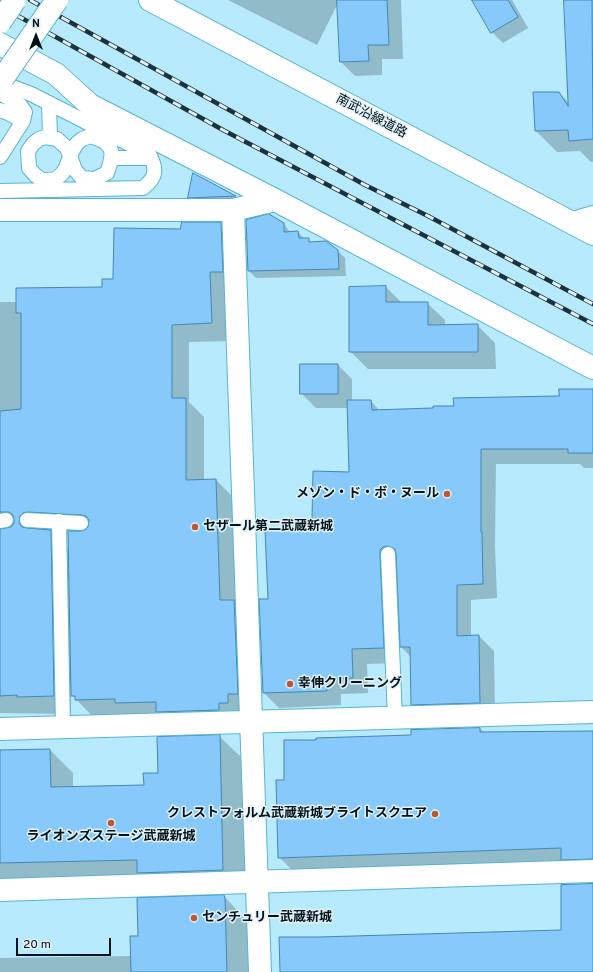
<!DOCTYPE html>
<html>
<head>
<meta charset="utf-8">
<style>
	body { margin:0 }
	#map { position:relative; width:593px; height:972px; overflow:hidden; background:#b7eafc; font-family:Overpass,sans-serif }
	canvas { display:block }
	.north { position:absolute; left:16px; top:16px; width:40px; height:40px; -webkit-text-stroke:3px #e0f1f7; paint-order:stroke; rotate:0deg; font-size:11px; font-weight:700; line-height:16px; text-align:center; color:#011218 }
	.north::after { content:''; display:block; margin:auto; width:14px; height:18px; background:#011218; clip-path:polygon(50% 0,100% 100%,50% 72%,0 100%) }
	.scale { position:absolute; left:16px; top:938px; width:95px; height:18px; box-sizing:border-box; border:2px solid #011218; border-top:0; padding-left:5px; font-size:12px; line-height:14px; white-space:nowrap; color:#011218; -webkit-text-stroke:3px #e0f1f7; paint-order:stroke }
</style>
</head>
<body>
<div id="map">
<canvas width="593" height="972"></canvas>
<div class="north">N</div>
<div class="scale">20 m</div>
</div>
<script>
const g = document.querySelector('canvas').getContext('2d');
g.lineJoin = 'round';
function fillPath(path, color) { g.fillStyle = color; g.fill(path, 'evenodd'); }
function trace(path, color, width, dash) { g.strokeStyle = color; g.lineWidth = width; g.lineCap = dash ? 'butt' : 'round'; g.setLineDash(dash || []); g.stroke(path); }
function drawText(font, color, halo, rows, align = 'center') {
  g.font = font + ' Overpass,"Noto Sans JP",sans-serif'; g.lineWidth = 3; g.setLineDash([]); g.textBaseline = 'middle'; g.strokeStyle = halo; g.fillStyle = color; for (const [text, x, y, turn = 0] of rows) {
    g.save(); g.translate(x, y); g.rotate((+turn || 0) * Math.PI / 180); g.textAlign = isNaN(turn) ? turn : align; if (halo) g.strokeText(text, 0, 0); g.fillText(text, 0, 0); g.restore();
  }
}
const shadow = new Path2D(`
	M228,0H401L403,59H382V75L355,76L341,62L338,3L317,45Z
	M471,0H512L528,28L503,43L492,32L477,6Z
	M565,0H593V162H591L580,151L557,152L536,131L559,93L568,102Z
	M194,174L236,197L242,203L196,204L189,197Z
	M283,223L290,232H298L305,239H308L312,243L338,251L345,258L346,276L256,278L249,271Z
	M221,224L238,241L230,341L189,342V402L204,417V481L216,480L234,498L255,711L93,717L71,694V714L0,713V302H17L103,288L181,230ZM48,529L69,530V550Z
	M386,287L402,303H427L445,320V326L477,325L495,343L496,369H368L350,351Z
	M338,365L352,379V401H371L380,411L434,409L560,397L593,390V468H584L580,464H496L495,546L497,598L471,600V636H479L494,651L495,717L427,719L412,704L411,657L401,647L398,562L395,566L398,663L367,664L368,693L341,694V705L279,708L264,693L269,600L283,531L313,520L350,473L348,408H316L301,393Z
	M480,729L485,733L593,732V881L301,879L279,857L285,781L317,741L412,736Z
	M219,736L243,759L246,893L0,886V751L50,750L73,773V788L145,786L159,774Z
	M224,896L248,922L249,972H0V958L131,956L139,937Z`);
const building = new Path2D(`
	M337,0H387L389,45H368L369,61L340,62Z
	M472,0H508L518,17L491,33Z
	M564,0H592L593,139L569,141L568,130L535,131L533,92H559L568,106Z
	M193,173L236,196L188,198Z
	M269,214L284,223V232L298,231L299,238H309V242L326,241L338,250L339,269L248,271L246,220Z
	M182,222H221L223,272H210L212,323L172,325V398H186V480L216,479L220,600H234L238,694H228V703H219V710L156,712V702L115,703V699L75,700V696H71L68,531H81L85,530L88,527L89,520L86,516L81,515L27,512L23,513L20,516L19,523L22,527L27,528L51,530L54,696L17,697V695L0,696V529L11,527L14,523V519L13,515L9,512H0V411L21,409V313H16V288L102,287V279H113L114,228L180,229Z
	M386,286V302H428V325L478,324V352H349V287Z
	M300,364H338V394H300Z
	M559,389H593V453H568V449H481V532H482L483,584L457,585V636L479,635L480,703L411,705L410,647H400L396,554L395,549L388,546L383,547L380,550V554L384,648L352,649L353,678L326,679L327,691L263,693L259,599H268L265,530H282L281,520L312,519L313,471L349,472L347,400H371L372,410L433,408V406H454L453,398L559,396Z
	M480,728V732L593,731V859L561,860V848L278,858L276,780H284V740H316V738L411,735V730Z
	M220,735L223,870L137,873V860L0,863V750L50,749L51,787L144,785L143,773H158L157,737Z
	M593,884V972H280L279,937H319L561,930V885Z
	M224,895L225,898L227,972H131L130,936H138L137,898Z`);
const service = new Path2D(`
	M0,82L31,94L149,154C157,169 157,177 143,188L0,191
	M0,93L20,105L25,112L23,121L0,157
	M49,103L50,138
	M0,110L8,113L23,121
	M45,137L57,139L67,148L75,170L82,178L94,179L107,173C115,151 114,143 90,136C87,137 84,138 81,140C67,149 71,172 55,179C52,180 46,180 42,180L35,175L29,168L28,151L33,144L39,139L45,137
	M111,158H151
	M27,520L81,523
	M0,521L6,520
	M59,521L63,727
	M388,554L395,718`);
const minor = new Path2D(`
	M0,44L56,74L90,105L275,200L593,368
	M0,210H233L275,200
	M233,210L260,972
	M573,223L593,217
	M0,729L593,712
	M0,890L593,871`);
const tertiary = new Path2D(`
	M150,0L593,234`);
const rail = new Path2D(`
	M30,0L365,185L428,216L593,304
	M0,6L223,130L593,324`);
const motorwayBridge = new Path2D(`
	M0,22L15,0
	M3,78L57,0`);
const markers = [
	[447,494,4,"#be572d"],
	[195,527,4,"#be572d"],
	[290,684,4,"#be572d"],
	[435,814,4,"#be572d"],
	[111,823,4,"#be572d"],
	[194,918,4,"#be572d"]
];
const streetNames = [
	["南武沿線道路",371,117,28]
];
const poiNames = [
	["メゾン・ド・ボ・ヌール",439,494,"right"],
	["セザール第二武蔵新城",203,527],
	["幸伸クリーニング",298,684],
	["クレストフォルム武蔵新城ブライトスクエア",427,814,"right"],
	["ライオンズステージ武蔵新城",111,837,"center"],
	["センチュリー武蔵新城",202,918]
];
fillPath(shadow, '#0003');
fillPath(building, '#86c9fa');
trace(building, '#4486b3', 1);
trace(service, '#57b4d1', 16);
trace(minor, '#57b4d1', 24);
trace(tertiary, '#57b4d1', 24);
trace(service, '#fff', 14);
trace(minor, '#fff', 22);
trace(tertiary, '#fff', 22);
trace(rail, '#1c323a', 4.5);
trace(rail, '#e0f1f7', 3, [9]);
trace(motorwayBridge, '#57b4d1', 24, []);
trace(motorwayBridge, '#fff', 22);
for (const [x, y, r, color] of markers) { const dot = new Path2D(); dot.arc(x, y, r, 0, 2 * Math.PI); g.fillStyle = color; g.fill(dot); trace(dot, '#e0f1f7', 1.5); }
drawText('13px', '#011218', '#e0f1f7', streetNames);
drawText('bold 13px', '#011218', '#e0f1f7', poiNames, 'left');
</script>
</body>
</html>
